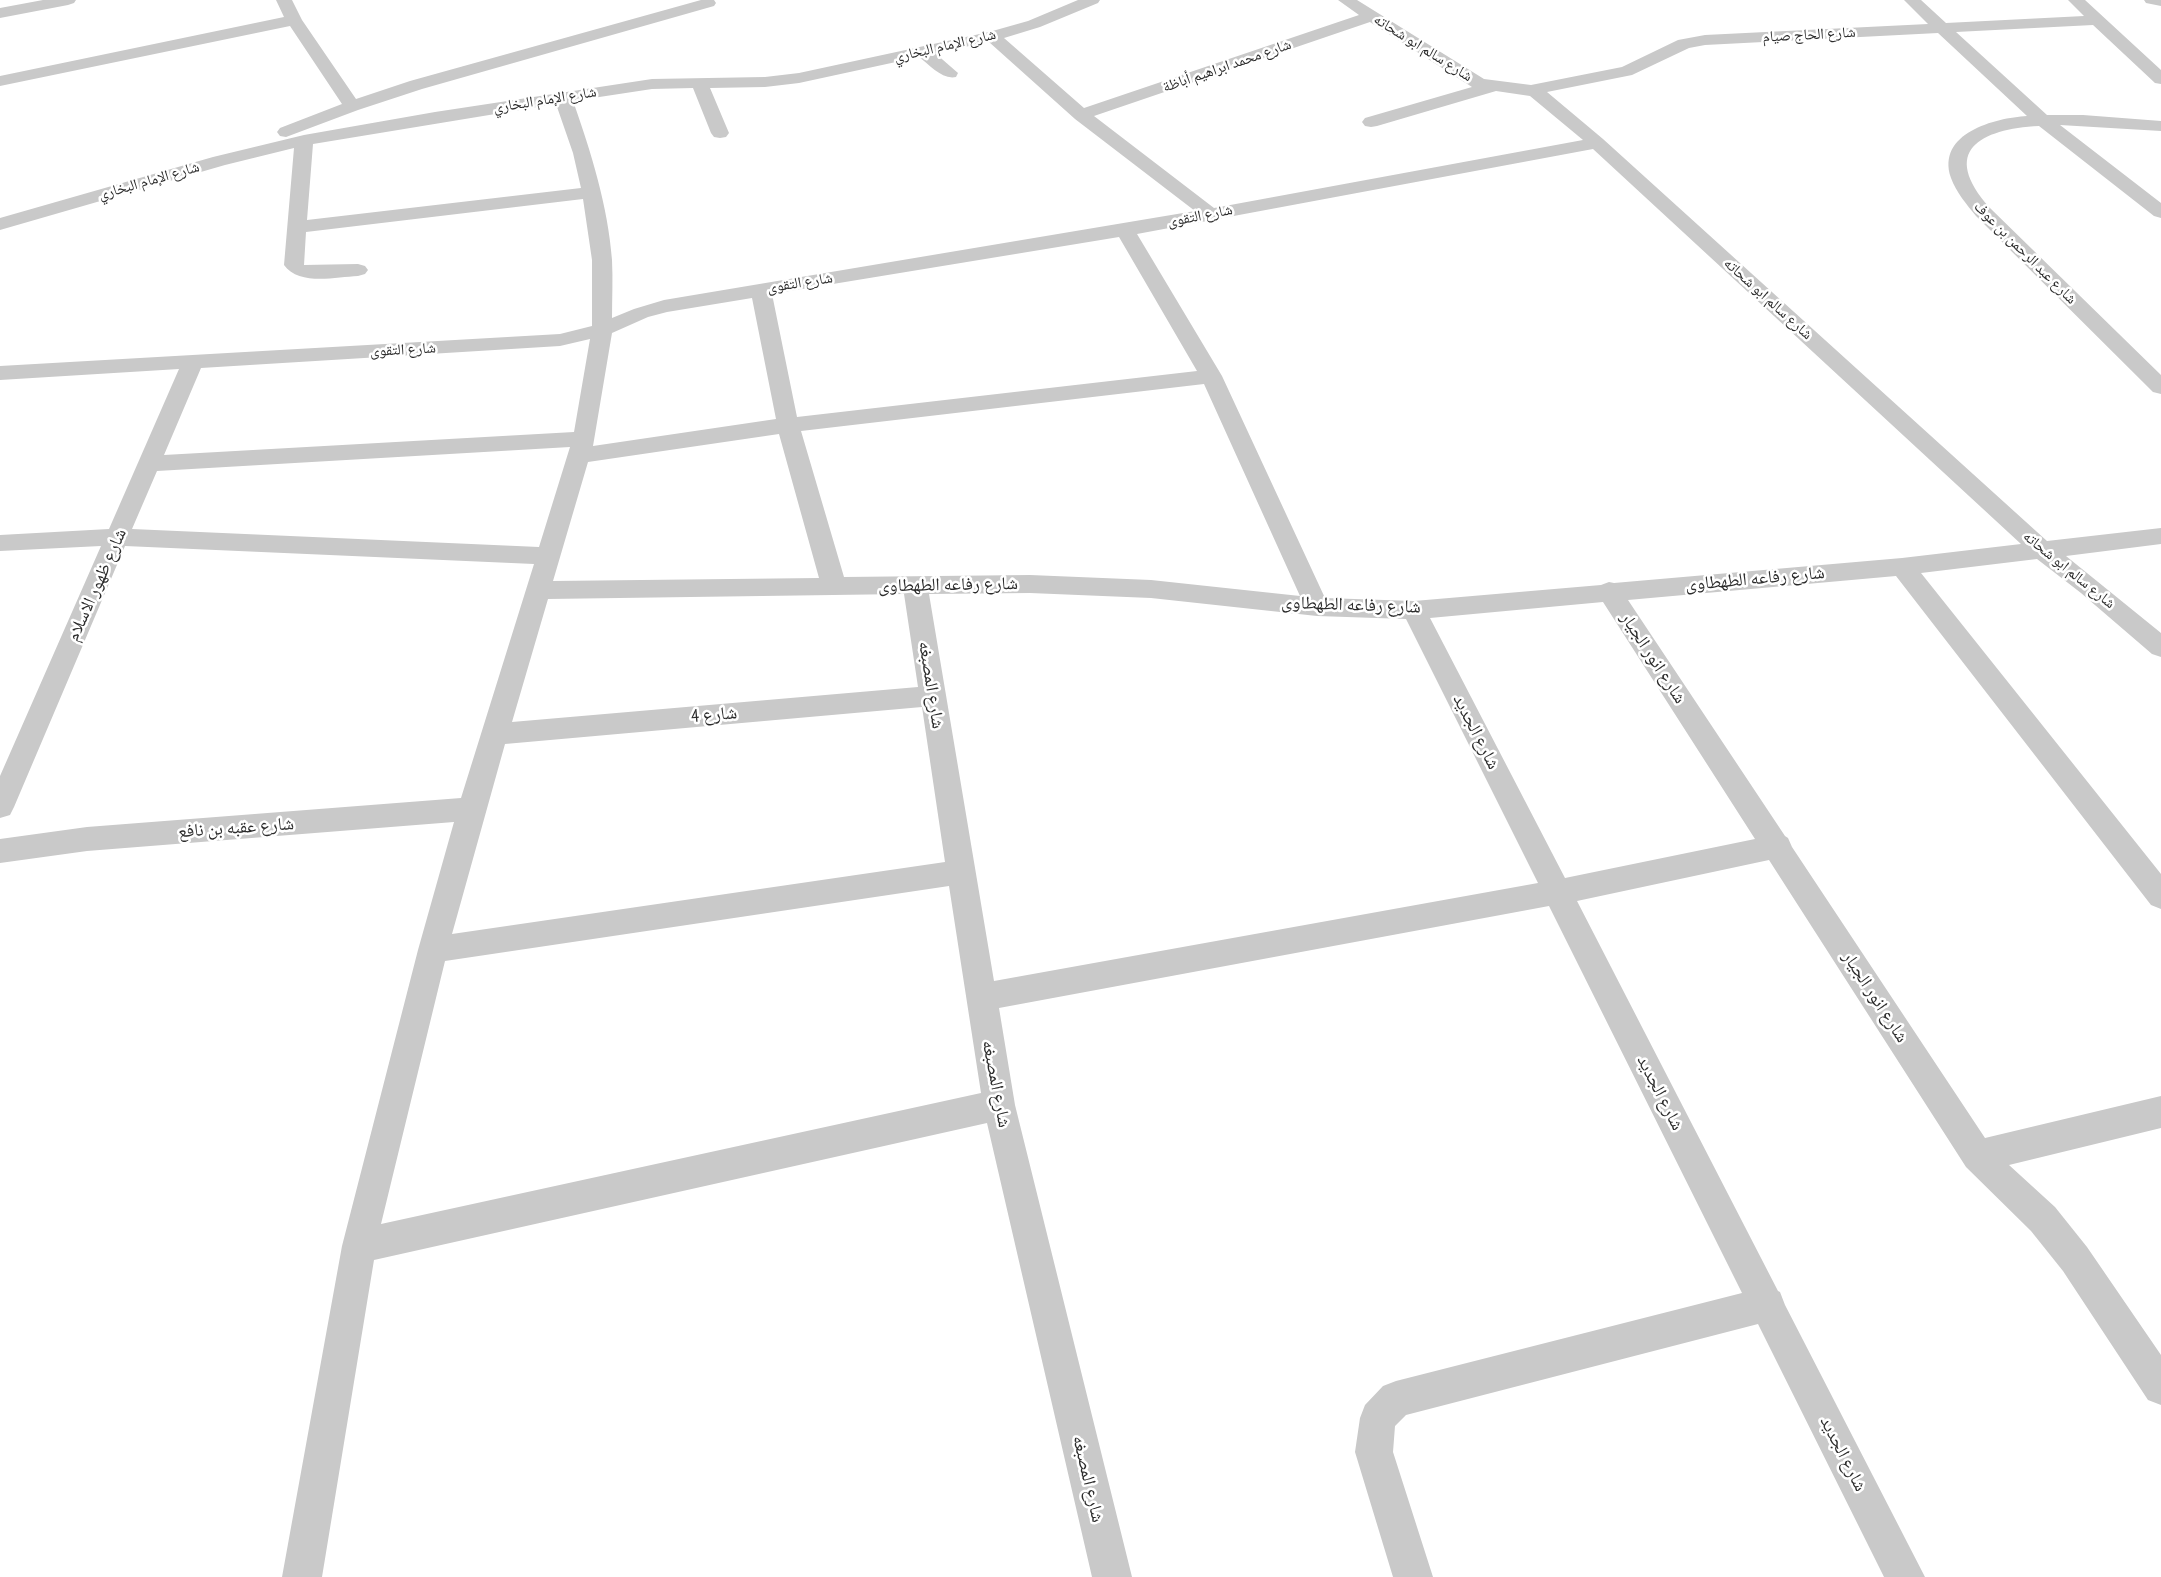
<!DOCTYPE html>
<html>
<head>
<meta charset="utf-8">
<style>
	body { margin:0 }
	canvas { display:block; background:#fff }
</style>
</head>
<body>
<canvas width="2161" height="1577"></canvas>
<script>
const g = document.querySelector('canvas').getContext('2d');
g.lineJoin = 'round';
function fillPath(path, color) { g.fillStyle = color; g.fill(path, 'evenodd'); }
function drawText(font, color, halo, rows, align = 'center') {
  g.font = font + ' "PT Sans Narrow","Noto Naskh Arabic",sans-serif'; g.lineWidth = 5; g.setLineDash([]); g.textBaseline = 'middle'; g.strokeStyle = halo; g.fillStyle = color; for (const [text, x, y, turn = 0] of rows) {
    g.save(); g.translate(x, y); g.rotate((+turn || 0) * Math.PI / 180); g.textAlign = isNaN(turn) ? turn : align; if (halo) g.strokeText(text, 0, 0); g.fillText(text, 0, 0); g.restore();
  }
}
const minor = new Path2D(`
	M43,0H76L74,3L68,5L0,18V8Z
	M276,0H292L302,20L356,99L410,81L701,0H714L716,3L714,6L422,89L358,110L286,137L280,136L277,132L280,128L342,104L290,26L0,86V76L284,17Z
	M1078,0H1100L1098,3L1040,27L1004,38L1084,108L1359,15L1338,0H1357L1484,79L1531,85L1622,67L1678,40L1705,35L1928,24L1904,0H1921L1946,23L2084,16L2068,0H2085L2161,70V84L2155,83L2093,25L1956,32L2047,115H2083L2161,121V131L2060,125L2161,203V218L2154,216L2039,126C1980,129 1939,151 1990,208L2161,375V394L2153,392L1976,216C1967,205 1956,192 1951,178C1936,133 1995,118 2027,116L1938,33L1705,45L1689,48L1632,75L1547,92L1603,139L2047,541L2161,528V544L2066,556L2161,633V657L2152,654L2081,593L2037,559L1921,573L2161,874V909L2151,905L1896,576L1628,600L1785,836L1788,838L1792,847L1985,1138L2161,1096V1128L2009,1165L2055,1207L2087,1247L2161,1355V1405L2148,1400L2063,1271L2031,1231L1966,1167L1769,860L1577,901L1778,1291L1780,1292L1785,1305L1925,1577H1884L1758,1324L1406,1415L1395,1426L1393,1452L1433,1577H1393L1355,1452L1360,1418L1365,1405L1383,1386L1396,1381L1742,1293L1549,906L999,1008L1015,1105L1132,1577H1092L987,1123L374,1260L322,1577H282L342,1246L418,950L454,822L87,851L0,863V839L87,827L461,798L534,564L125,546L14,807L10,815L0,818V776L101,546L0,551V535L109,529L179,369L0,380V366L560,334L592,326V260L583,199L306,232L304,265L358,264L365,266L368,270L365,274L358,276C335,277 299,286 284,265L294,148L225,165L0,230V218L213,157L304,135L435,112L652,79L765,77L799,73L989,32L1028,21ZM1370,22L1472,87L1365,118L1362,122L1365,126L1371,127L1377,126L1496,91L1530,96L1583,140L1214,208L1094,116ZM989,42L1075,119L1195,211L664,300L634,309L612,318C612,299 613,279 612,260C608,206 591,152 573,101L652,89L693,88L711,133L714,137L720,138L726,137L729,133L710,88L765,87L799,83L919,57C930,65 942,80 956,77L958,73L935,53ZM556,104L573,153L581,188L307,220L313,144ZM1593,149L2021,544L1902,558L1614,583L1609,582L1601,585L1414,601L1325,598L1222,376L1137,234ZM1119,237L1197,371L797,417L772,294ZM752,298L776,419L593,446L612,333L648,317L667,312ZM590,339L574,432L164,455L201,368L560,346ZM1204,384L1300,596L1151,580L1030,575L844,577L801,431ZM779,434L819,578L553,581L588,462ZM570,447L539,547L132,529L157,471ZM1030,593L1151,598L1317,616L1406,619L1538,883L994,981L929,594ZM904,594L918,687L512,722L548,599ZM1603,602L1755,839L1565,878L1430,618ZM922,707L945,862L452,934L505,744ZM949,886L981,1093L381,1224L445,961Z
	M2144,0H2161V6L2146,3Z`);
const farStreetnames = [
	["شارع الحاج صيام",1809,35,-3],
	["شارع الإمام البخاري",945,46,-13],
	["شارع سالم ابو شحاته",1423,48,32],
	["شارع محمد ابراهيم أباظة",1227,66,-19],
	["شارع الإمام البخاري",545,100,-9],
	["شارع الإمام البخاري",149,181,-16],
	["شارع التقوى",1200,216,-11],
	["شارع عبد الرحمن بن عوف",2025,253,45],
	["شارع التقوى",800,283,-9],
	["شارع سالم ابو شحاته",1768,299,42],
	["شارع التقوى",403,350,-3],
	["شارع سالم ابو شحاته",2069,570,39]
];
const streetNames = [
	["شارع رفاعه الطهطاوى",1755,579,-5],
	["شارع ظهور الاسلام",97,585,-66],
	["شارع رفاعه الطهطاوى",948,585,-1],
	["شارع رفاعه الطهطاوى",1351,605,2],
	["شارع انور الجيار",1653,658,57],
	["شارع المصبغه",931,685,81],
	["شارع 4",714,715,-5],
	["شارع الجديد",1476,732,63],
	["شارع عقبه بن نافع",236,828,-4],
	["شارع انور الجيار",1875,997,57],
	["شارع المصبغه",996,1084,79],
	["شارع الجديد",1660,1093,63],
	["شارع الجديد",1843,1454,63],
	["شارع المصبغه",1088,1479,77]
];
fillPath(minor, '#c9c9c9');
drawText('15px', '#2c2c2c', '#fff', farStreetnames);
drawText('18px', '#2c2c2c', '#fff', streetNames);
</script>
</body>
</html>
